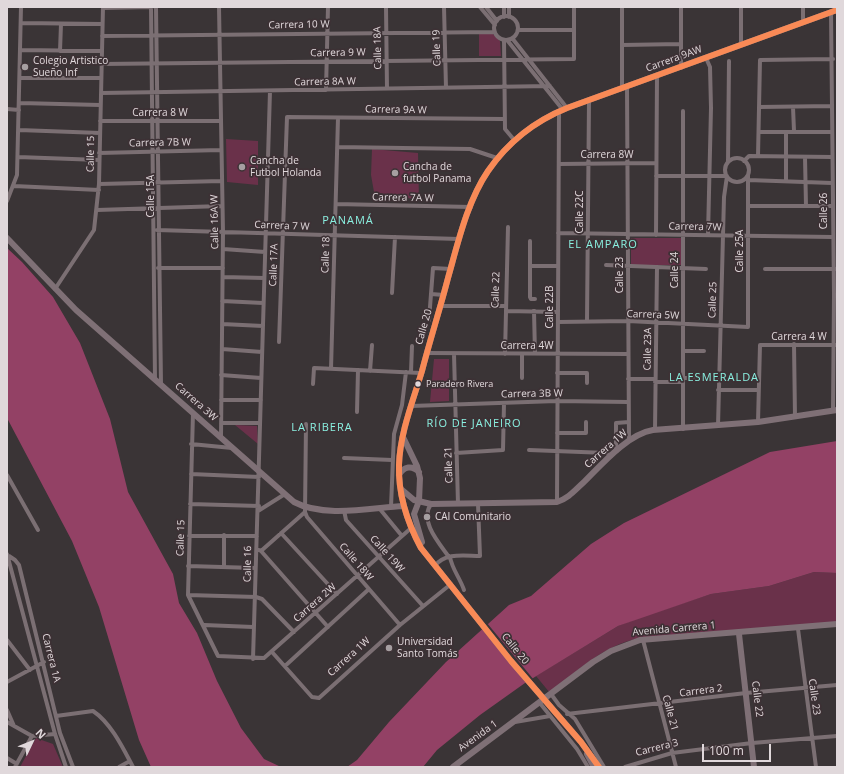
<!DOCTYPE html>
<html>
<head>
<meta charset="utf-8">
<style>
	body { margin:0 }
	#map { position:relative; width:844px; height:774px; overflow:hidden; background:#3a3436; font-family:"Open Sans",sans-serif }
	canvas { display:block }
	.frame { position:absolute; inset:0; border:8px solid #e0d8db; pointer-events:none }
	.north { position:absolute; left:12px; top:722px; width:40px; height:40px; -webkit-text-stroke:3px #3d3135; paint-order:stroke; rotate:47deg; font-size:11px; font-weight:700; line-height:16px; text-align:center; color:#e0d8db }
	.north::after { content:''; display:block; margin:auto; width:14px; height:18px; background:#e0d8db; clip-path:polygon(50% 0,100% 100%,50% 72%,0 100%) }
	.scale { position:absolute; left:702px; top:744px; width:69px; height:18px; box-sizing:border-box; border:2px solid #e0d8db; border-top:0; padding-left:5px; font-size:12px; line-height:14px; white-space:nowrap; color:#e0d8db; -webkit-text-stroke:3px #3d3135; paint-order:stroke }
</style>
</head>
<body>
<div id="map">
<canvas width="844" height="774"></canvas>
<div class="frame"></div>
<div class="north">N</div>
<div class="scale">100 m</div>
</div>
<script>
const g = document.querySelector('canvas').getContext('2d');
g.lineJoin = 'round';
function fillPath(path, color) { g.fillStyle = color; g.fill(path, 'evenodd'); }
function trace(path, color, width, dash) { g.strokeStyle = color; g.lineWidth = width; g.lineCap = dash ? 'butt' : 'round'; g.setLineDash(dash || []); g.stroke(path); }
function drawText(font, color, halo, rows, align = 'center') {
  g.font = font + ' "Open Sans",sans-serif'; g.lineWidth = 3.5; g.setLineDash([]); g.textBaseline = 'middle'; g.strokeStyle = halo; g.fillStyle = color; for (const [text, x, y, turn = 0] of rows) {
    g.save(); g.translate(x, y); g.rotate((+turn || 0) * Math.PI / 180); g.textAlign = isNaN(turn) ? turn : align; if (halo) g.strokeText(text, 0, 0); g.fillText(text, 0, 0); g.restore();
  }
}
const green = new Path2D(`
	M479,33H492L500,41L501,56H479Z
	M226,139L258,141V185L227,182Z
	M372,149L418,153L419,200L374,192L371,175Z
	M631,238H681V265H631Z
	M434,359H449V401L430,402Z
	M235,425L257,426L258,444Z
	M814,572L837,573V622L639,638C603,646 578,670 550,693L536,676L618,626L638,618L711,594L769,586Z
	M36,738L53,744L63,767H20Z`);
const water = new Path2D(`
	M7,248L22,262L53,297L80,343L110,419L128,492L173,574L179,603L197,633L217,681L241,728L264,759L281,767H151L139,740L99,607L72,541L7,418Z
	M837,441V573L814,572L769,586L711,594L618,626L525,683L480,715L437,750L423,767H347L357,760L389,722L446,662L509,605L531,596L591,544L624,523L770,452Z`);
const pier = new Path2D(`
	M487,623L534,680L527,684L481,627Z`);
const street = new Path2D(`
	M151,7L155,379
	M156,7L161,384
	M219,7L223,232L221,437
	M386,7L387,89
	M444,7L446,88
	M480,7L495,25
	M486,7L497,21
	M504,7V17
	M509,7V17
	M741,7V44
	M803,7V23
	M103,8L152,7
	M831,12L834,295L833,410
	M494 28a12 12 0 1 1 24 0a12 12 0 1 1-24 0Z
	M21,23L102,24
	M518,30H574
	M102,36L495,32
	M512,38L567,108
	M504,40L505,129L515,141
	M507,40L563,110
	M622,45L681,44
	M20,50L102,51
	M60,51L61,24
	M706,58L710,67L711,108L708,235
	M101,64L574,59V7
	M681,68V7
	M20,78H101
	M627,86L629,440
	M622,89V7
	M326,90L328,7
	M101,93L550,86
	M20,103L100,105
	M759,107L832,106
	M793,107L794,131
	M7,109L19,110
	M100,121H221
	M19,130L100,133
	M759,132H832
	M337,147L470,149L497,158
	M99,153L221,150
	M758,156L760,60L833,59
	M18,157L99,160
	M805,157L806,206
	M725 170a12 12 0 1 1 24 0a12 12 0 1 1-24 0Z
	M744,161L749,156L832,157
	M728,162L729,61
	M559,164L656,163
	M656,176H727L724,197L718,426
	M748,180L832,183
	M786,181V132
	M99,184L222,181
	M14,186L99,190
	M7,201L17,175L21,7
	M336,204L471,207
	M748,206H832
	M97,210L222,206
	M157,230L459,239
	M558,233L832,237
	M656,235L657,76
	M530,241V297L531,299H535
	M223,249L265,252
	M606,265L706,269
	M530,266H558
	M158,268H223
	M765,269H837
	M223,277L264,278
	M55,289L94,230L99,184L103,7
	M392,293L395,237
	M431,294L444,295
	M222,301L263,303
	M440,306H506
	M506,311L558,312
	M534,311L535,354
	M429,320L433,268L451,269
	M558,322L628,321L748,327V175
	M587,322L589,101
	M222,324L263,326
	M279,342L287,117L504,119
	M794,344L795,417
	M222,349L262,352
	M683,351H704
	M426,353L628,354
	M454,354L458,504
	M505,354L508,227
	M522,354V378
	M331,369L338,118
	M370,371L372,345
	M411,372L412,346
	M557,373H587V383
	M221,375L261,378
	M683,378H703
	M628,379H655
	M655,382H683
	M313,384L314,368L421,373
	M718,390H758
	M221,400H261
	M411,406L557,401L628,402
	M357,412L358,370
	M193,413L188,595L218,656L264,658L410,529
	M758,422L760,345H837
	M221,423H260
	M306,424L305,512L307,517L400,625
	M683,429V111
	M655,430L657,267
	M557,433H586V422
	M191,444L232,448
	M529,450L607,453L611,456
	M617,451L616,449V423L629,422
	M456,453L503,450L504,403
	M344,458L392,460
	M191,474L259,477
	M7,475L38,530
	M557,502L559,112
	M190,504L259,506
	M431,504C419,521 439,543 449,557
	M391,507L394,434L402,405L406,372
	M379,508L402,536
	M344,510L346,520L423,606
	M258,511L285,494
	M281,533L337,594
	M224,535V567
	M189,536H257
	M259,550L261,551L305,512
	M261,551L328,627
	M7,554L55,734L66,767
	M9,556L15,560L19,565L60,733L73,767
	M450,557C452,569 460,578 464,590
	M188,566L255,568
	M435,566C445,552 465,556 480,556L478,504
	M188,595L256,597L262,599L294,632
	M204,625L253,627
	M798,629L816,767
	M7,640L30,670
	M643,640L676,767
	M272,652L312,697L319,698L400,625L451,584
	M253,659L270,91
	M285,666L369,589
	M7,682L44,662
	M551,694L559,705L575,719L604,767
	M539,702L577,749L588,767
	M7,710L14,726
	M567,714L746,693L837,685
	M56,716L93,711C111,723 123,748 133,767
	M7,722L32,736L55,734
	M515,722L550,716
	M7,758L17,764
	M15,767L32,736
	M119,767L130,761
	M625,767L672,753L752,743L837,736`);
const secondary = new Path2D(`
	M7,238L76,310L294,502C324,518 370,508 403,506
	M404,439L417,466L420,478L419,501L414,514L422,542
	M399,475C404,466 412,465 419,472
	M401,489L414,500L431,504L557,502C569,498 575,490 584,482C602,464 628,434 653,430L758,422L837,410
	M739,634L754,767
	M587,754L594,767
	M453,767L593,662L611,651L640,640L837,624
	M599,767L581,742L511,661L421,548C407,522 398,496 399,465C400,433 413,401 422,371C430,340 440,309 448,278C458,243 467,202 488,171C508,142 535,121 567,108L837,10`);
const bus1 = new Path2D(`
	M599,767L581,742L511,661L421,548C407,522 398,496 399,465C400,433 413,401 422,371C430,340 440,309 448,278C458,243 467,202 488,171C508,142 535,121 567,108L837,10`);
const markers = [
	[25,67,4,"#a69fa1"],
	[242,167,4,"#a69fa1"],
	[395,173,4,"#a69fa1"],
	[418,384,3.5,"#e0d8db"],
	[427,517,4,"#a69fa1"],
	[389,648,4,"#a69fa1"]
];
const busNames = [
	["Paradero Rivera",426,384]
];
const streetNames = [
	["Carrera 10 W",299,25,-1],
	["Calle 18A",378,48,-91],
	["Calle 19",437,48,-92],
	["Carrera 9 W",338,53,-1],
	["Carrera 9AW",674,59,-20],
	["Carrera 8A W",325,82,-1],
	["Carrera 9A W",396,110,1],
	["Carrera 8 W",160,113],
	["Carrera 7B W",160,143,-1],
	["Calle 15",91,154,-89],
	["Carrera 8W",607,155],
	["Calle 15A",151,196,-90],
	["Carrera 7A W",403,198,1],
	["Calle 26",824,211,-90],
	["Calle 22C",580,212,-90],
	["Calle 16A W",215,222,-91],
	["Carrera 7 W",282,226,2],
	["Carrera 7W",695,227,1],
	["Calle 25A",740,251,-90],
	["Calle 18",326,255,-88],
	["Calle 17A",274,265,-88],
	["Calle 24",675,270,-90],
	["Calle 23",620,275,-90],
	["Calle 22",496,290,-88],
	["Calle 25",713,300,-88],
	["Calle 22B",550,307,-90],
	["Carrera 5W",653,315,2],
	["Calle 20",424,327,-74],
	["Carrera 4 W",799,337],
	["Carrera 4W",527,346],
	["Calle 23A",648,349,-89],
	["Carrera 3B W",532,394,-1],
	["Carrera 3W",196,402,41],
	["Carrera 1W",606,449,-41],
	["Calle 21",449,465,-92],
	["Calle 15",181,538,-88],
	["Calle 19W",387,554,48],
	["Calle 18W",356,562,49],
	["Calle 16",248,564,-89],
	["Carrera 2W",315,603,-41],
	["Avenida Carrera 1",674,629,-5],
	["Calle 20",515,649,51],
	["Carrera 1W",349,657,-42],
	["Carrera 1A",51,658,76],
	["Carrera 2",701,691,-7],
	["Calle 23",814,697,82],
	["Calle 22",757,699,83],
	["Calle 21",670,713,75],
	["Avenida 1",478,736,-36],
	["Carrera 3",657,748,-14]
];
const poiNames = [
	["Colegio Artistico",33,61],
	["Sueño Inf",33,73],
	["Cancha de",250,161],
	["Futbol Holanda",250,173],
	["Cancha de",403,167],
	["futbol Panama",403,179],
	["CAI Comunitario",435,517],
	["Universidad",397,642],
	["Santo Tomás",397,654]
];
const neighbourhoodNames = [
	["PANAMÁ",348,221],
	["EL AMPARO",603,245],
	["LA ESMERALDA",714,378],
	["RÍO DE JANEIRO",474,424],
	["LA RIBERA",322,428]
];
fillPath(green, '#6a314a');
fillPath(water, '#934165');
fillPath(pier, '#3a3436');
trace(street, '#7b6f73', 4);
trace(secondary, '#7f7076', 6);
trace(bus1, '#f98a56', 6);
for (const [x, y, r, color] of markers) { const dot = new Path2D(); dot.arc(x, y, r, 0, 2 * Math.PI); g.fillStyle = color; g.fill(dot); trace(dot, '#3d3135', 1.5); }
drawText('9px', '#e0d8db', '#3d3135', busNames, 'left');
drawText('10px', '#e0d8db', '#3d3135', streetNames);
drawText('10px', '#e0d8db', '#3d3135', poiNames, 'left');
g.letterSpacing = '1px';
drawText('11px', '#89f0e0', '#3d3135', neighbourhoodNames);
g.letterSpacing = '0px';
</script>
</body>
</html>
